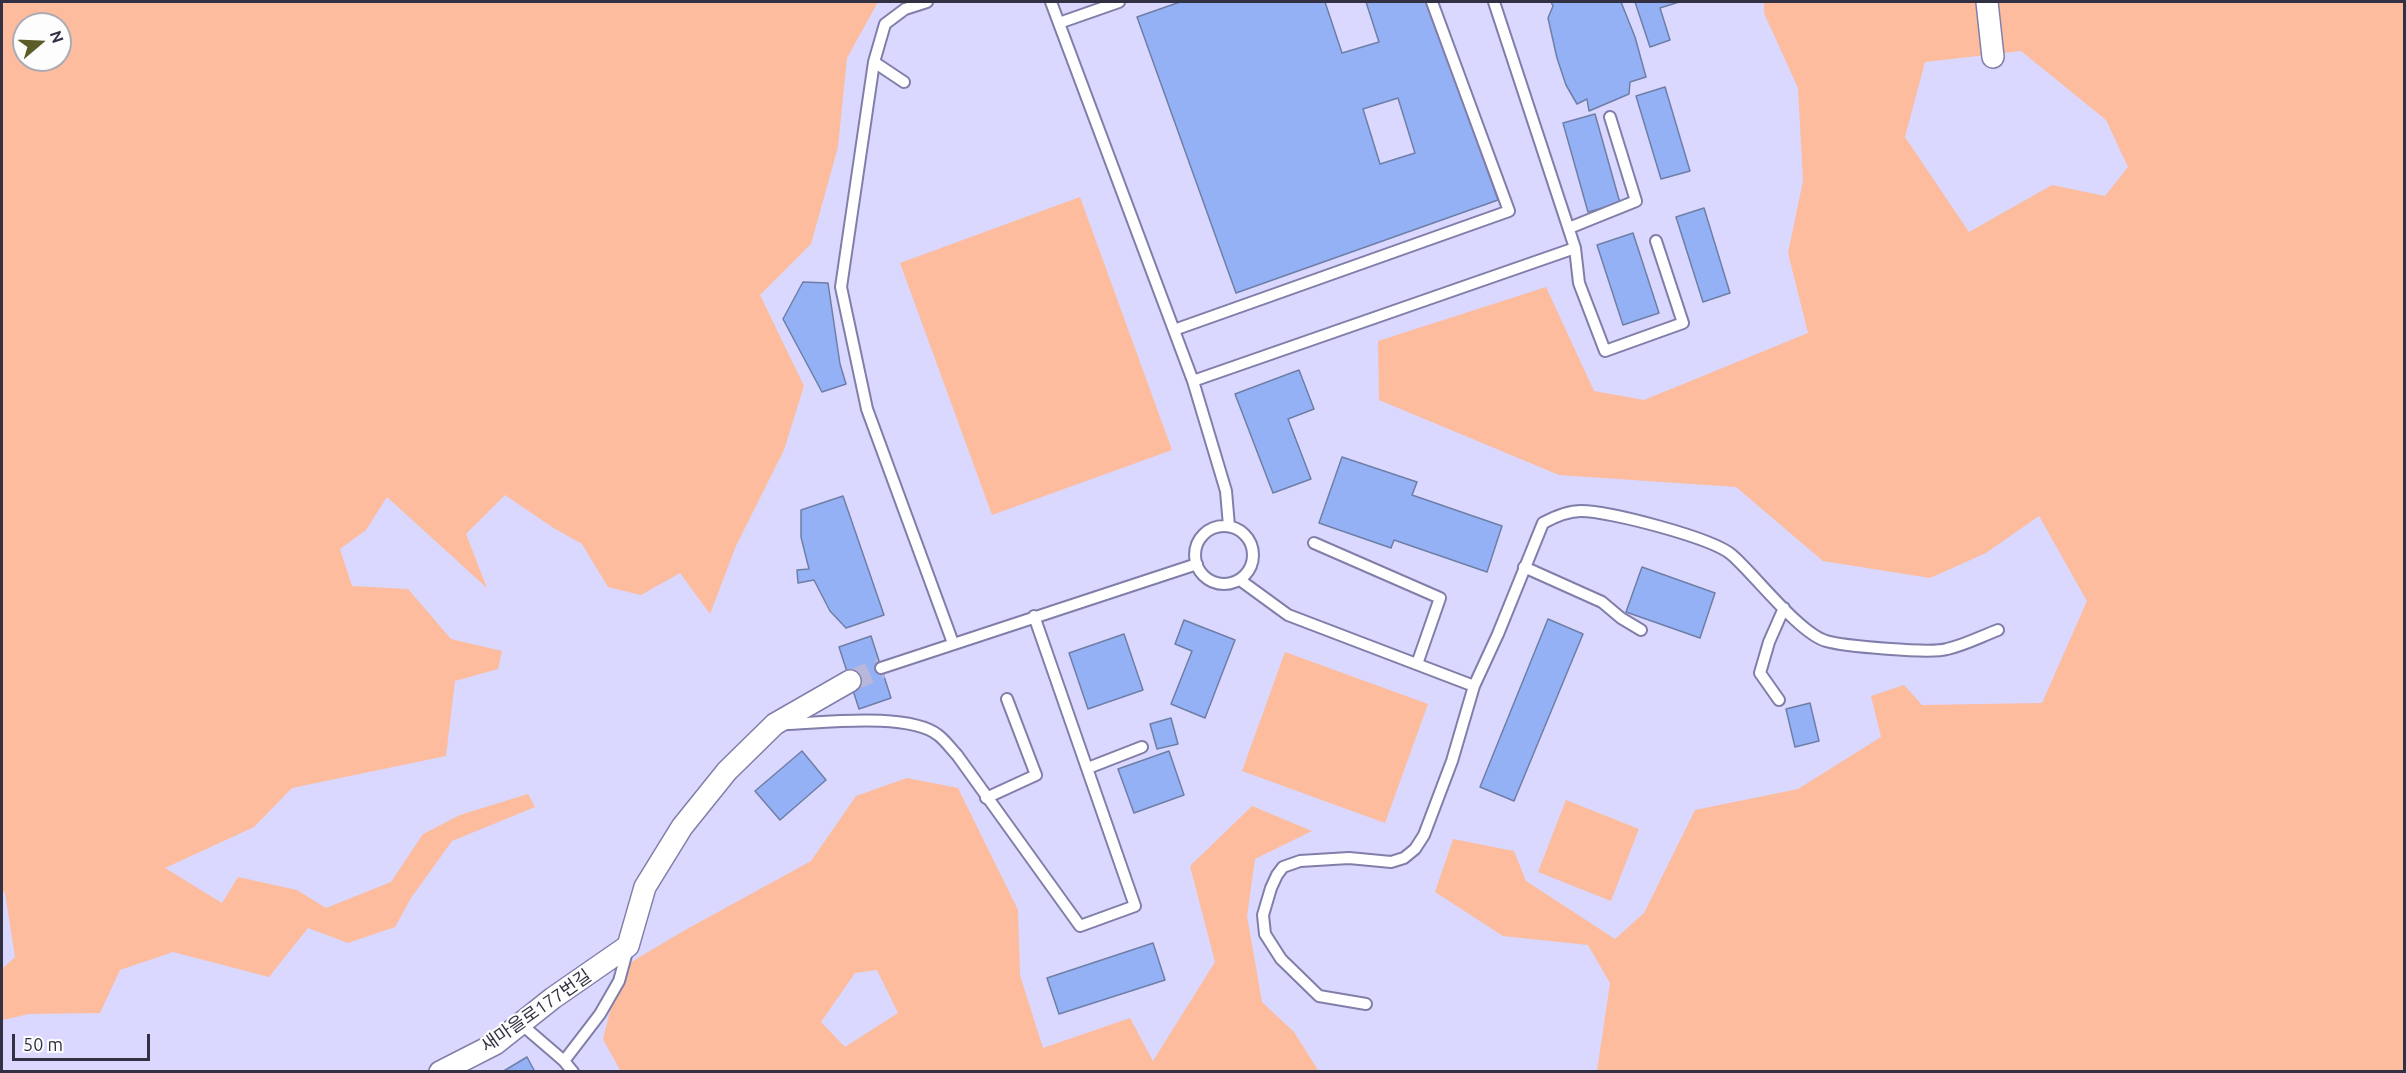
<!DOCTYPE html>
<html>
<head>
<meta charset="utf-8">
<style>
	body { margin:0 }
	#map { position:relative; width:2406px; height:1073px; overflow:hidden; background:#dad8fe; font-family:Ubuntu,sans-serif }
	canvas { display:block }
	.frame { position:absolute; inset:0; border:3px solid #323143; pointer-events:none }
	.north { position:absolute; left:12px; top:12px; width:60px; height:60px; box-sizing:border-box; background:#fdfdfd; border:2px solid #acabb3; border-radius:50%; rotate:71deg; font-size:16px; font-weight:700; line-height:24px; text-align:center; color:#323143 }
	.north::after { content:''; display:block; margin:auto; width:21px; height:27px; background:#5d5b28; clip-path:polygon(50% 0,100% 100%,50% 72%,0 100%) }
	.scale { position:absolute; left:12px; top:1034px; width:138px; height:27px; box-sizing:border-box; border:3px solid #323143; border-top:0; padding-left:8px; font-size:18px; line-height:21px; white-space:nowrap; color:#323143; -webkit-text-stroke:4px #fdfdfd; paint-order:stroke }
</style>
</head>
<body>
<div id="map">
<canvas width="2406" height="1073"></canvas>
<div class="frame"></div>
<div class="north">N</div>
<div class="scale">50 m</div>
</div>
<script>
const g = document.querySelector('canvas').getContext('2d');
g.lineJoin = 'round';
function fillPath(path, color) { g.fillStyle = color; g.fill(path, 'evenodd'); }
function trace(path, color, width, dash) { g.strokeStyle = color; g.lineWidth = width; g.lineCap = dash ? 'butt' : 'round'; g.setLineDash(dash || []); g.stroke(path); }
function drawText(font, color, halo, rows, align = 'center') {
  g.font = font + ' Ubuntu,"Noto Sans KR",sans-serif'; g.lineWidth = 4.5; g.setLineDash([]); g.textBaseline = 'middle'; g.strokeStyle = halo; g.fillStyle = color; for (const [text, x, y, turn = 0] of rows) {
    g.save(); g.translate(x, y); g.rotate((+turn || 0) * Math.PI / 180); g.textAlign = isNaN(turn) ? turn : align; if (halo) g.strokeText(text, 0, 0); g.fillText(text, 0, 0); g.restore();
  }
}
const green = new Path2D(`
	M2,2H878L847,58L838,147L811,244L760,295L804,386L784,450L736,546L710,614L680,573L641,595L608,587L582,544L552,527L505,495L466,534L487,588L387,497L366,530L340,549L352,586L408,589L451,639L502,651L498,669L455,681L446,756L292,788L254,827L165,868L222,903L238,877L297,890L326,908L391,882L423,834L460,815L528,794L535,807L452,841L411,898L395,927L348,943L308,928L269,977L173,952L120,970L100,1013L29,1014L2,1020V969L15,957L5,893L2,890ZM24,24H60V60H24Z
	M1764,2H2404V1071H1597L1610,983L1588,945L1503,936L1435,892L1453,839L1514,851L1526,881L1615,939L1644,913L1695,810L1798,789L1881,737L1871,696L1904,685L1922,705L2042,703L2087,601L2039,516L1986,553L1930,578L1823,561L1736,487L1559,475L1379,400L1378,341L1546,287L1594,391L1644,400L1808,333L1788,253L1803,181L1798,88L1764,13ZM2021,51L2106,120L2128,167L2105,196L2052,185L1969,232L1905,137L1925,62Z
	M1080,197L1172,450L992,515L900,263Z
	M1285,652L1428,704L1385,823L1242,771Z
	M907,778L958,788L1018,910L1020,975L1043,1048L1130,1018L1153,1061L1215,962L1190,866L1252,806L1312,831L1255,859L1247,916L1262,1002L1294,1032L1318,1070L1324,1071L621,1072L603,1039L621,968L687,929L811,861L856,796ZM877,970L898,1013L845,1047L821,1022L855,973Z
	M1566,800L1639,829L1611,901L1538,872Z`);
const building = new Path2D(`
	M1180,2H1325L1342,53L1379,42L1366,2H1427L1498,200L1236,293L1137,17ZM1398,98L1415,153L1380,164L1363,109Z
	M1551,2H1621L1635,37L1646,77L1630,82L1629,94L1589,111L1587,99L1577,104L1566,85L1557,58L1548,18L1553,6Z
	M1635,2H1679L1660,8L1670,40L1650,47Z
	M1665,87L1690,171L1661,179L1636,96Z
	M1595,114L1620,203L1588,212L1563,123Z
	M1704,208L1730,293L1703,302L1676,217Z
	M1633,233L1659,313L1623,325L1597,245Z
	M803,282L828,283L840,364L846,384L822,392L783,319Z
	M1299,370L1314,409L1288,419L1311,479L1273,493L1235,394Z
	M1342,457L1417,482L1412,495L1502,526L1487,572L1394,540L1391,548L1319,523Z
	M843,496L884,615L846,628L830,611L814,580L798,583L797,570L809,569L801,537V510Z
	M1642,567L1715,593L1700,638L1626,612Z
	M1548,619L1583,634L1514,801L1480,787Z
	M1184,620L1235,640L1205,718L1171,704L1192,651L1175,644Z
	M1124,634L1143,690L1088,709L1069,653Z
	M871,636L891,698L859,709L839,647Z
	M1810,703L1819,741L1795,747L1786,709Z
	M1171,718L1178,744L1157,749L1150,724Z
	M802,751L826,780L780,820L755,791Z
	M1169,751L1184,795L1134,813L1118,769Z
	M1153,943L1165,980L1059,1014L1047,978Z
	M527,1057L535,1072H502Z`);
const streetTunnel = new Path2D(`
	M850,681L881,668`);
const lane = new Path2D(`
	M927,2L905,9L885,24L874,62L841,287L867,409L953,643
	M1051,2L1193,381L1226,491L1229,526
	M1059,23L1119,2
	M874,62L904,82
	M1569,228L1636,201L1610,117
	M1575,248L1579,283L1605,351L1683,323L1656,241
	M1174,330L1509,211L1432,2
	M1193,381L1575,248L1494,2
	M1195 555a29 29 0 1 1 58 0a29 29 0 1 1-58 0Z
	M1314,543L1440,598L1417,664
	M1524,567L1602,602L1621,618L1641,630
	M1240,580L1288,615L1474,686L1498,634L1543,523C1554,517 1567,511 1581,511C1609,511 1713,538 1732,555C1755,575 1799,633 1826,641C1843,646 1931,654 1947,649C1965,645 1982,636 1998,630
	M881,668L1197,564
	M1779,700L1760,673L1769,642L1784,608
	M784,724C822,723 908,712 938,735C945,740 951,749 957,755L1080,926L1135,906L1034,616
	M1088,768L1142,747
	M986,798L1036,775L1007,699
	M1366,1004L1319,996L1281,959L1265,934L1263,915L1271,888L1277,875L1283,867L1300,861L1349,858L1391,862L1404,858L1415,849L1424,835L1452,761L1474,686
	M521,1024L564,1061L573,1072
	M564,1061L600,1014L619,981L628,948`);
const street = new Path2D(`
	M1987,2L1993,57
	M440,1072L495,1044L553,998L628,946L645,887L682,827L727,771L775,724L850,681`);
const streetNames = [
	["새마을로177번길",536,1011,-35]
];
fillPath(green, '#fcbc9d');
fillPath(building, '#95b1f6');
trace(building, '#6e7ea6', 1.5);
trace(streetTunnel, '#b8b7d9', 21, [21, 10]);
trace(lane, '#817ea9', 14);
trace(street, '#817ea9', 24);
trace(lane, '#fff', 10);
trace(street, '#fff', 21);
drawText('18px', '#323143', '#fdfdfd', streetNames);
</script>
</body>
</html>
